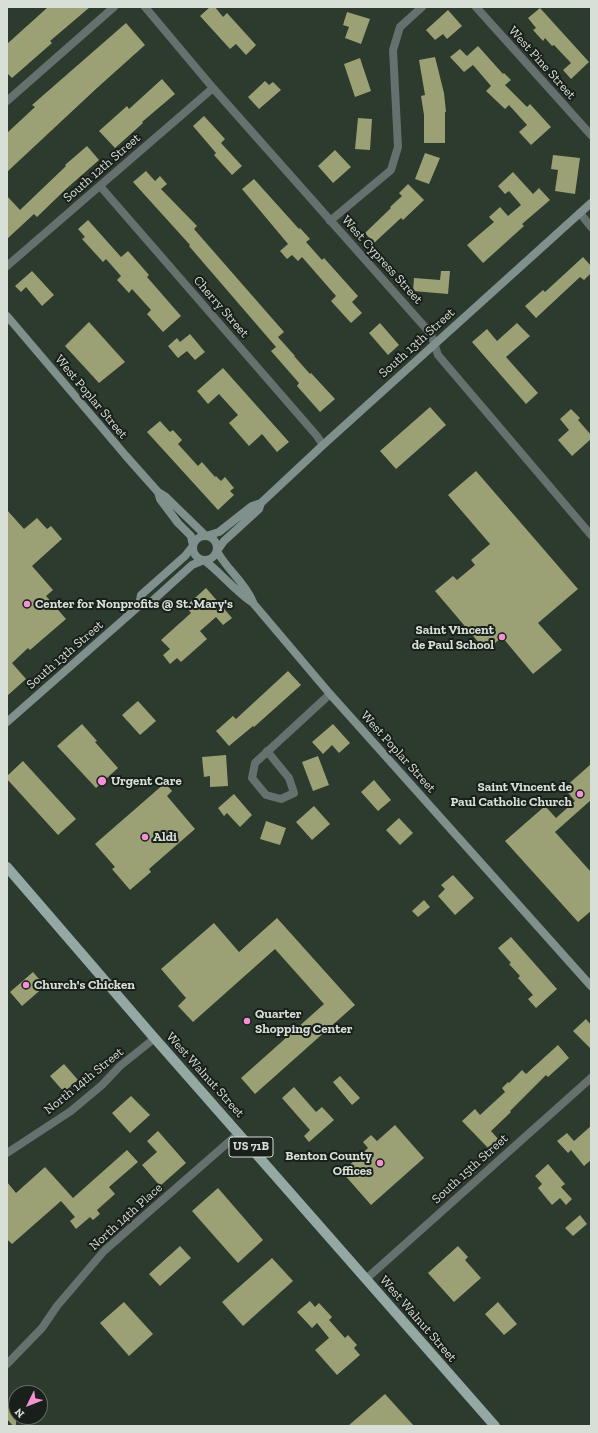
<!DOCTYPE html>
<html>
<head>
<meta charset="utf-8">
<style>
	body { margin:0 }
	#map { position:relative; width:598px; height:1433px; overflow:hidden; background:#2d3a2e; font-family:"Zilla Slab",serif }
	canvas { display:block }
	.frame { position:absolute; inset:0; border:8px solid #d7dfd7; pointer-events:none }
	.north { position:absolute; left:8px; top:1385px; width:40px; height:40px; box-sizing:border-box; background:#191f1a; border:1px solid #656c66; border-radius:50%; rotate:227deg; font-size:11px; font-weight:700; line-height:16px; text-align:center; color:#d7dfd7 }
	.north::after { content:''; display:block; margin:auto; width:14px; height:18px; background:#f491d4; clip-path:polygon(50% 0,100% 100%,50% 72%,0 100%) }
</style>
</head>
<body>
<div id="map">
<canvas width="598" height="1433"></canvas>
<div class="frame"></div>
<div class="north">N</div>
</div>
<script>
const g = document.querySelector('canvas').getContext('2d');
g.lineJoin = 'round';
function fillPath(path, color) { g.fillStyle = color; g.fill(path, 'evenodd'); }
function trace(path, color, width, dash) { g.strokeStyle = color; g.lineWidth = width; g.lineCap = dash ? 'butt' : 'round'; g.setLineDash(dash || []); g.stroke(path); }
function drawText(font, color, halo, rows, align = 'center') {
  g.font = font + ' "Zilla Slab",serif'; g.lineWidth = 4; g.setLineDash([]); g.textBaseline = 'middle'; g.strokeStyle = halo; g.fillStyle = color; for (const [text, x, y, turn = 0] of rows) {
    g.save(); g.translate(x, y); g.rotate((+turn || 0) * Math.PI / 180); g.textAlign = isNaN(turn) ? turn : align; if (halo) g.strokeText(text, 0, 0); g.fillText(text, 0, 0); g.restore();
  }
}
const building = new Path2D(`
	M48,7H90L50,41L52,43L12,78L7,73V44Z
	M210,7H215L223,17L227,13L256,45L246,55L236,44L230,49L200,16Z
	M540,8L589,62L571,79L563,70L571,63L554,45L552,46L545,38L543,41L533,30L536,28L528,18Z
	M448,10L462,26L447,39L443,34L435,40L426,30Z
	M347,12L370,19L361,44L345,38L349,27L343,25Z
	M126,23L145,45L97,88L7,172V133L35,107L32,105Z
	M478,46L503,74L504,73L511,80L505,85L527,107L530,104L551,127L531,145L519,132L527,125L509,105L505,109L486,91L491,86L473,65L464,72L450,57L460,49L467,56Z
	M435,57L444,93L446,112H445V143H424V115L421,96L425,95L419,60Z
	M360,58L371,91L355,97L344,64Z
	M162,79L175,94L142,122L143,123L115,148L99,131L127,106L129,109Z
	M265,81L269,85L273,82L281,90L259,109L248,97Z
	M204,116L225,139L221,143L242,166L232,175L214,155L216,153L193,126Z
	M358,118L372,119L370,150L355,149Z
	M87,146L99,160L66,189L37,217L34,214L7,239V196L20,210L66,166L65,165Z
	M335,150L351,167L333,183L318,166Z
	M425,153L440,158L429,184L415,179Z
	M553,155L580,158L575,194L555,191L558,170L551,169Z
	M146,171L155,181L160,176L167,184L161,189L197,226L194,229L284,332L278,337L295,356H294L310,374L311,373L335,399L320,412L297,386L299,383L271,351L276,347L189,246L190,245L133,182Z
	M513,172L533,194L539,188L550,200L522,224L524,226L483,263L467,245L494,222L489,217L500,207L508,216L521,205L509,191L505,194L498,186Z
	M254,179L299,229L300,228L310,239L306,242L322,260L324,258L358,296L352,302L362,313L351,323L331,301L336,296L302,257L298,261L292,255L287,259L280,251L288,244L242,189Z
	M408,184L424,200L403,220L401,218L374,243L365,233L391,208L390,207L402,196L399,193Z
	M88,220L121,257L128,251L149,275L147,277L181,316L163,332L147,314L151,310L132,289L129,293L117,280L121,276L106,259L103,262L82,239L85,237L78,229Z
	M583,257L591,266V273L584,280L580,277L536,318L525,306L543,290L545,292Z
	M32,271L54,295L42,306L26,287L21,292L15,286Z
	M441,271H450L448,294L413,291L414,278L440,280Z
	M89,322L125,362L99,383L65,346Z
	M380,323L399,345L388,355L369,333Z
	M517,323L530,336L506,357L538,393L526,404L472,342L487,329L497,341Z
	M190,334L205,352L195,360L187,351L178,358L168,346L177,338L180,342Z
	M223,368L289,442L277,452L262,434L249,446L229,423L238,415L219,394L208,404L197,391Z
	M430,407L446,425L396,469L380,451Z
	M571,409L580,418L578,420L591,435V439L572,456L558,440L569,430L560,419Z
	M160,421L170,432L173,430L182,440L178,444L198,466L202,462L215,477L216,476L221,481L225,477L234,488L230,491L234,495L218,510L147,432Z
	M476,471L578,589L538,623L562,650L533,674L502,637L486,651L435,591L453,576L457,580L475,565L471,560L490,544L448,495Z
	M7,510L24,529L37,518L47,529L51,526L62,539L32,566L53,590L46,596L66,619L30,650L28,648L12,663L26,679L7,696Z
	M206,588L232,618L223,625L216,617L200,631L207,639L181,662L177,658L170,664L163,655L170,649L161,640L191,613L186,606Z
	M288,671L301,685L254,727L253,726L229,746L216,731L233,716L236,719Z
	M138,701L156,721L140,735L122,715Z
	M82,724L97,741L95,742L118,768L96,788L57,746Z
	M333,724L350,743L339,753L332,745L323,754L312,742Z
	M226,755L228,786L210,787V776L204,777L202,757Z
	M318,756L329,785L313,791L302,762Z
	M23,761L76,819L58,835L7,779V776Z
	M591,764V800L555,832L591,872V911L578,922L505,841L545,806L556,818L575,801L564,788Z
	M374,780L391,800L378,811L361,792Z
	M165,783L172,791L167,796L195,829L149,869L151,872L130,890L112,869L115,867L95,844Z
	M234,794L252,815L240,827L227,813L224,816L218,808Z
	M314,806L330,824L312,840L296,822Z
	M399,818L413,833L400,845L386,830Z
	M266,821L286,828L280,845L260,839Z
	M453,875L474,898L455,915L438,896L445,889L441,885Z
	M424,900L430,907L418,917L412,911Z
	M277,918L355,1005L255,1094L241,1078L324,1004L275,949L193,1022L178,1006L186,998L161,969L214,923L239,952Z
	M511,937L557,989L536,1008L528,999L533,995L518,978L520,976L509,964L511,963L498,948Z
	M33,972L45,986L22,1006L10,992Z
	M586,1019L591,1025V1049L573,1031Z
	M558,1045L569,1058L548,1077L546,1075L510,1111L511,1112L491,1131L499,1140L489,1149L462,1121L475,1109L480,1115L505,1092L502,1088L508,1082L509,1083L522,1070L526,1074Z
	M64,1064L78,1080L64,1092L50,1076Z
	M340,1076L360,1098L352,1105L333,1082Z
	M294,1087L316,1112L322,1107L334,1120L309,1142L304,1136L310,1130L282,1098Z
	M131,1096L150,1115L130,1133L112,1113Z
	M395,1125L424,1158L371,1205L342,1172L368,1148L363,1142L371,1135L377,1141Z
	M591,1126V1160L584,1166L571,1150L568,1153L557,1141L567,1133L574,1141Z
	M158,1131L186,1163L160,1186L142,1165L157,1152L147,1141Z
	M127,1150L138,1162L109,1187L115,1194L97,1210L100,1214L93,1220L90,1217L76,1229L70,1221L75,1217L61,1201L12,1244L7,1239V1182L16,1193L45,1167L73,1198Z
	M548,1164L565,1184L561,1187L572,1199L566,1205L560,1198L552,1205L538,1188L542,1184L535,1176Z
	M218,1188L263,1240L238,1263L192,1211Z
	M580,1215L587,1224L573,1236L565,1228Z
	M180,1246L191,1258L160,1286L149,1274Z
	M458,1246L468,1257L465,1260L481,1278L454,1302L428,1273Z
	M272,1258L293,1281L243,1326L222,1302Z
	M310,1301L315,1307L319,1303L332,1317L329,1320L345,1338L348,1335L357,1345L354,1348L360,1355L337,1375L315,1350L329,1338L317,1323L312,1328L297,1312Z
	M124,1302L153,1334L129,1356L100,1323Z
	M498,1302L517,1324L504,1335L485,1314Z
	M385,1394L414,1426H348Z
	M16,1398V1426H13L7,1419V1406Z`);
const street = new Path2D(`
	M145,7L213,88L431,334L438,355L591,535
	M476,7L591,135
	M7,101L114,7
	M100,186L317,436L323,445
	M580,213L591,227
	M330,221L391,170L398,147L393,50L400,27L422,7
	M7,266L213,88
	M267,751L289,778L294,793L281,799L266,795L252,778L255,763L330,694
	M7,1153L71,1111L102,1085L120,1066L155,1038
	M366,1279L591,1078
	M7,1364L42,1328L57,1306L104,1251L239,1133`);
const secondary = new Path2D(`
	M7,316L126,456L158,492L166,497L206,536L219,532L252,506L261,503L323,445L591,203
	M193 548a12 12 0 1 1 24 0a12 12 0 1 1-24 0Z
	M253,602C244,581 227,570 217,551L224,541L259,509L261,503
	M139,606L141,595L185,556L193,546L191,536L178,523L160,499L158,492
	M7,722L139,606L150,603L192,565L204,560C221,573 235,591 253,603L330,694L591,986`);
const primary = new Path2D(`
	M7,867L150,1033L495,1426`);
const markers = [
	[27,604,4,"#f491d4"],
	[502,637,4,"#f491d4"],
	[102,781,5,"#f491d4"],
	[580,794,4,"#f491d4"],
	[145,837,4,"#f491d4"],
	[26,985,4,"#f491d4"],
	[247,1021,4,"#f491d4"],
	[380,1163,4,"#f491d4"]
];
const shields = [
	[251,1147,44]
];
const shieldNames = [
	["US 71B",251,1147]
];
const streetNames = [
	["West Pine Street",542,63,48],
	["South 12th Street",102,168,-41],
	["West Cypress Street",382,260,48],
	["Cherry Street",221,307,49],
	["South 13th Street",417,343,-42],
	["West Poplar Street",91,397,50],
	["South 13th Street",65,655,-41],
	["West Poplar Street",398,752,48],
	["West Walnut Street",205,1075,48],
	["North 14th Street",84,1081,-39],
	["South 15th Street",470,1169,-42],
	["North 14th Place",126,1217,-42],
	["West Walnut Street",418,1319,49]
];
const poiNames = [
	["Center for Nonprofits @ St. Mary's",35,604],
	["Saint Vincent",494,630,"right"],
	["de Paul School",494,645,"right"],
	["Urgent Care",111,781],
	["Saint Vincent de",572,787,"right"],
	["Paul Catholic Church",572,802,"right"],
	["Aldi",153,837],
	["Church's Chicken",34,985],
	["Quarter",255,1014],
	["Shopping Center",255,1029],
	["Benton County",372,1156,"right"],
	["Offices",372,1171,"right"]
];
fillPath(building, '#9ca175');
trace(street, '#66706e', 8);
trace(secondary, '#80908d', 8);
trace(primary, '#94a9a4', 10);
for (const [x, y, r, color] of markers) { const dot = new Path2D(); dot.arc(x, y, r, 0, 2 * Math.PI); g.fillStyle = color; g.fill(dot); trace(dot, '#191f1a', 1.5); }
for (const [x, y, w] of shields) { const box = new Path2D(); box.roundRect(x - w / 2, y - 10, w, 20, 3); g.fillStyle = '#191f1a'; g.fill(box); trace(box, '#d7dfd7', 1); }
drawText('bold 12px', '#d7dfd7', null, shieldNames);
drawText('13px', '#d7dfd7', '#191f1a', streetNames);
drawText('bold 13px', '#d7dfd7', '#191f1a', poiNames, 'left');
</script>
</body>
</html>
